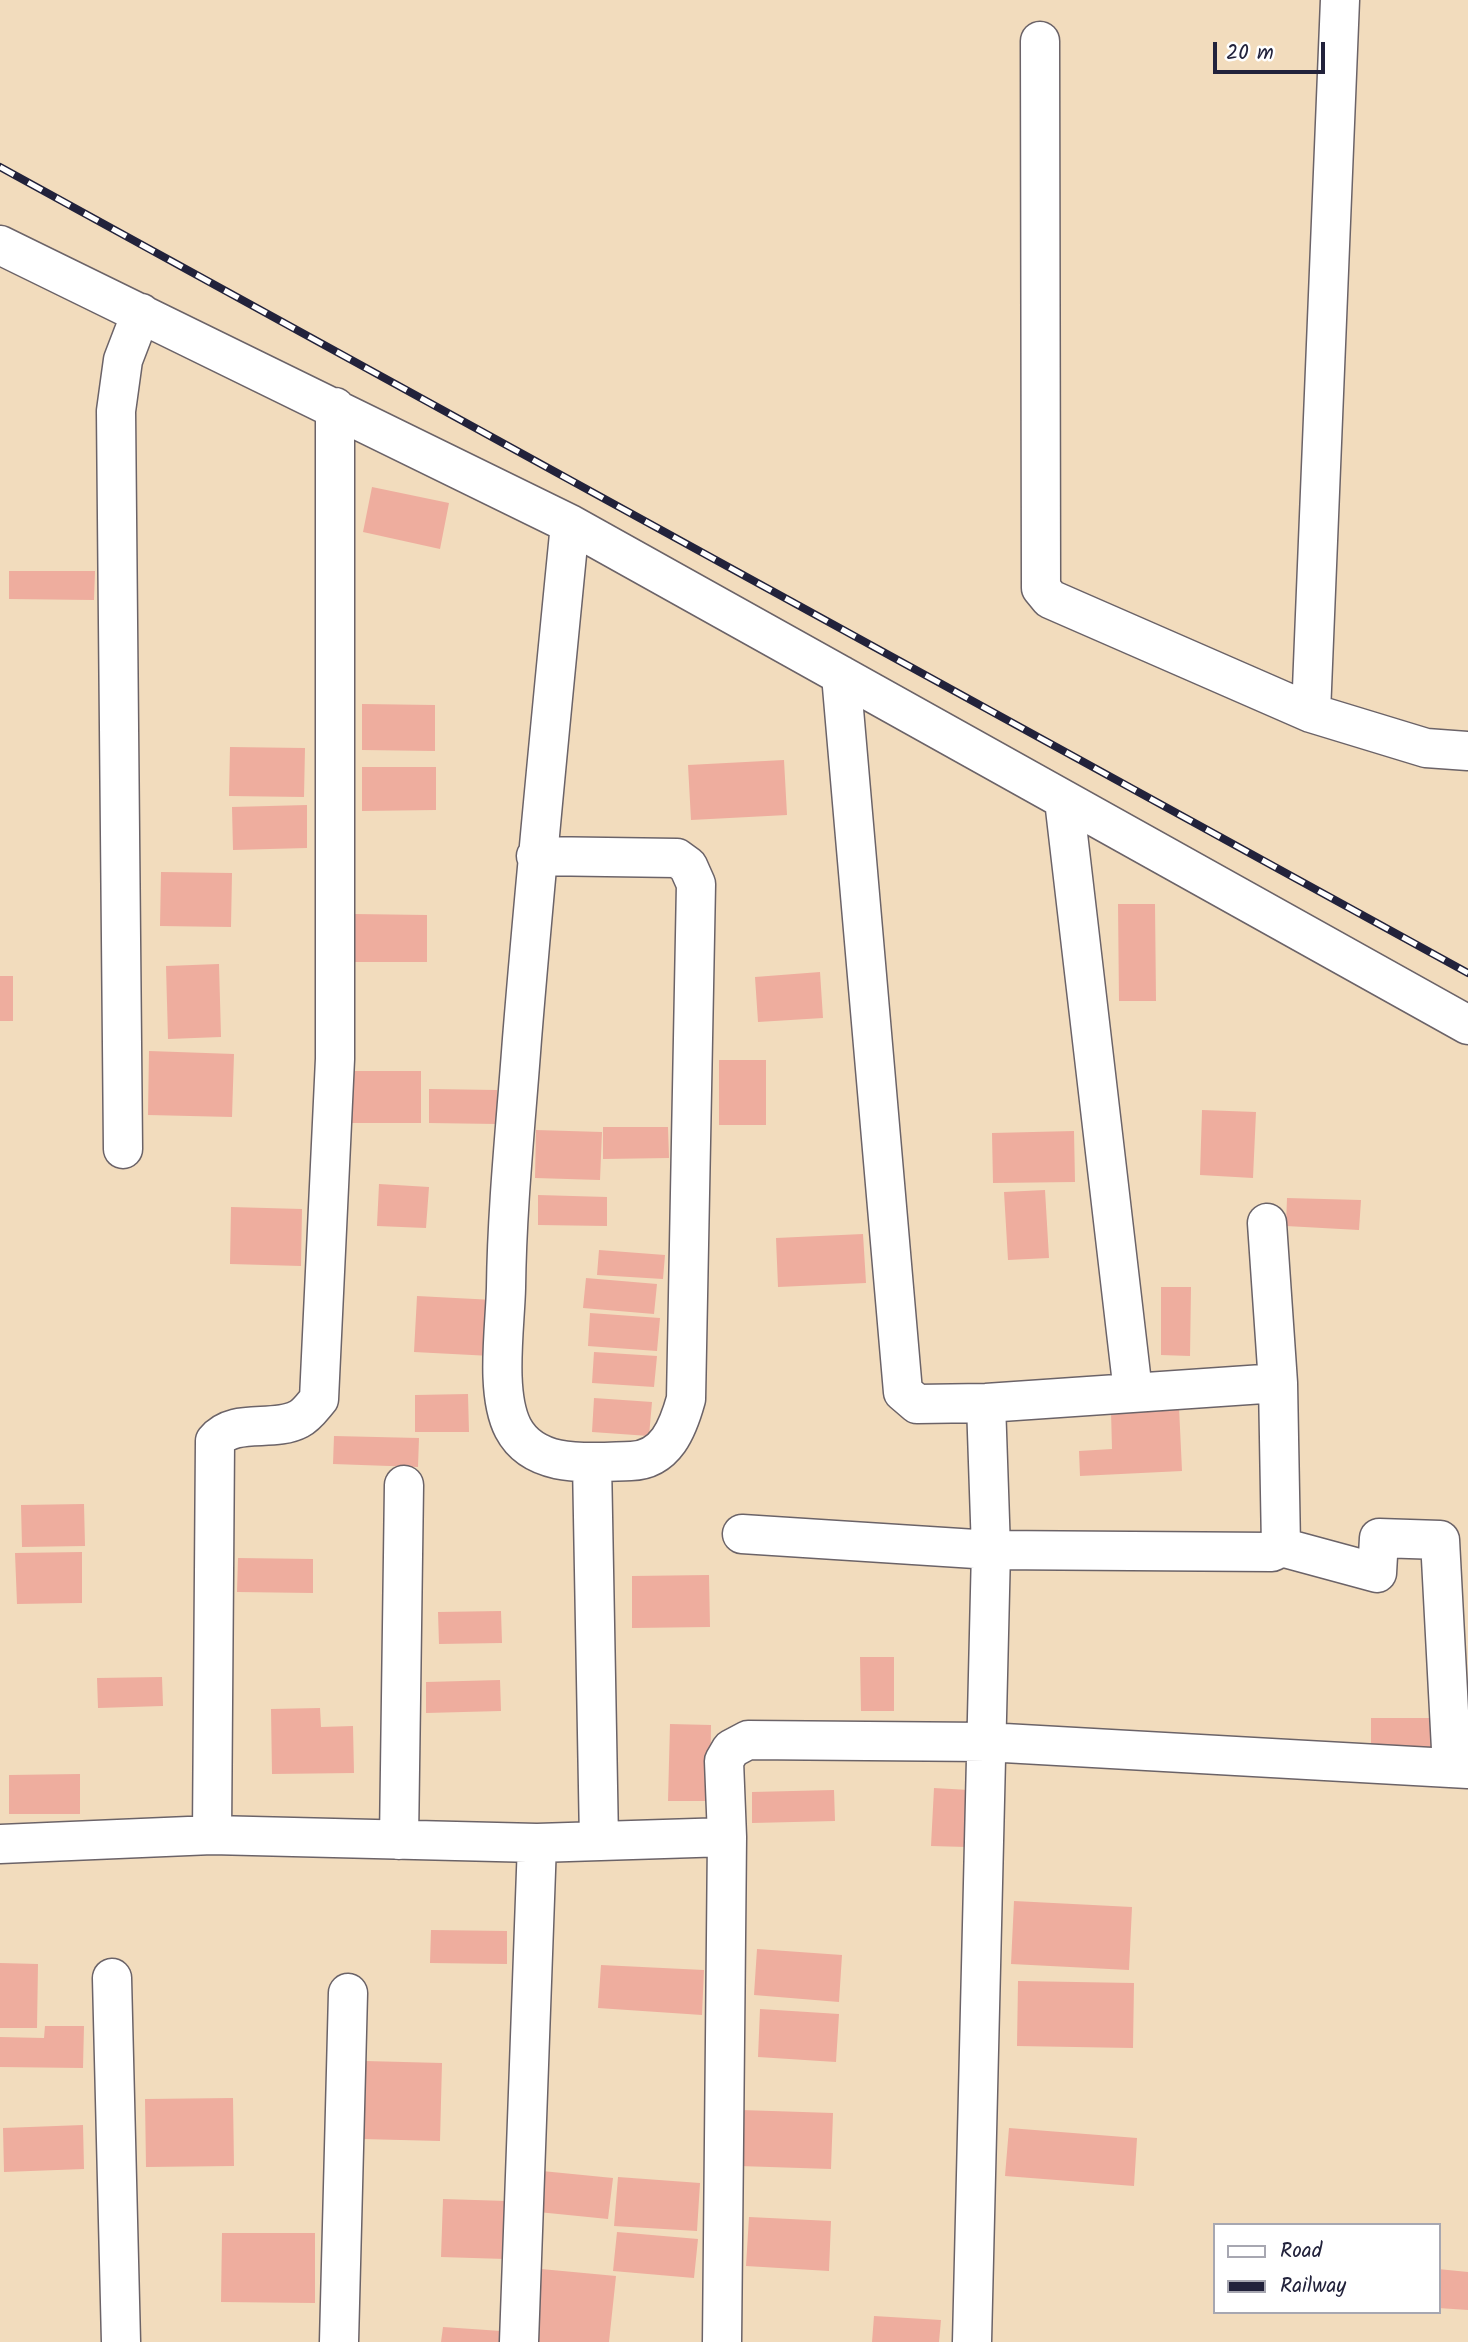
<!DOCTYPE html>
<html>
<head>
<meta charset="utf-8">
<style>
	body { margin:0 }
	#map { position:relative; width:1468px; height:2342px; overflow:hidden; background:#f2dcbd; font-family:Kalam,sans-serif }
	canvas { display:block }
	.legend { position:absolute; left:1213px; top:2223px; width:228px; height:91px; box-sizing:border-box; background:#fff; border:2px solid #a7a7b1; margin:0; padding:9px 12px; list-style:none; font-size:21px; color:#22223b }
	.legend li { display:flex; align-items:center; gap:14px; height:35px }
	.legend b { width:35px; border:2px solid #a7a7b1 }
	.scale { position:absolute; left:1213px; top:42px; width:112px; height:32px; box-sizing:border-box; border:4px solid #22223b; border-top:0; padding-left:9px; font-size:21px; line-height:24px; white-space:nowrap; color:#22223b; -webkit-text-stroke:5px #fff; paint-order:stroke }
</style>
</head>
<body>
<div id="map">
<canvas width="1468" height="2342"></canvas>
<ul class="legend">
<li><b style="height:9px;background:#fff"></b>Road</li>
<li><b style="height:9px;background:#22223b"></b>Railway</li>
</ul>
<div class="scale">20 m</div>
</div>
<script>
const g = document.querySelector('canvas').getContext('2d');
g.lineJoin = 'round';
function fillPath(path, color) { g.fillStyle = color; g.fill(path, 'evenodd'); }
function trace(path, color, width, dash) { g.strokeStyle = color; g.lineWidth = width; g.lineCap = dash ? 'butt' : 'round'; g.setLineDash(dash || []); g.stroke(path); }
const building = new Path2D(`
	M372,487L449,503L440,549L363,532Z
	M9,571H95L94,600L9,599Z
	M362,704L435,705V751L362,750Z
	M230,747L305,748L304,797L229,796Z
	M784,760L787,815L691,820L688,765Z
	M362,767H436V810L362,811Z
	M307,805V848L233,850L232,807Z
	M161,872L232,873L231,927L160,926Z
	M1118,904H1155L1156,1001H1119Z
	M354,914L427,915V962H353Z
	M219,964L221,1037L168,1039L166,966Z
	M820,972L823,1018L758,1022L755,977Z
	M0,976H13V1021H0Z
	M149,1051L234,1054L232,1117L148,1115Z
	M719,1060H766V1125H719Z
	M345,1071H421V1123H346Z
	M429,1089L497,1090V1124L429,1123Z
	M1202,1110L1256,1112L1253,1178L1200,1175Z
	M603,1127H668L669,1158L603,1159Z
	M536,1130L602,1132L600,1180L535,1178Z
	M1074,1131L1075,1182L993,1183L992,1133Z
	M379,1184L429,1187L426,1228L377,1226Z
	M1045,1190L1049,1258L1008,1260L1004,1192Z
	M538,1195L607,1197V1226L538,1225Z
	M1287,1198L1361,1200L1359,1230L1286,1226Z
	M231,1207L302,1209L301,1266L230,1264Z
	M863,1234L866,1283L778,1287L776,1238Z
	M599,1250L665,1255L663,1279L597,1275Z
	M586,1278L657,1284L654,1314L583,1308Z
	M1161,1287H1191L1190,1356L1161,1355Z
	M417,1296L494,1300L491,1356L414,1352Z
	M590,1313L660,1318L657,1351L588,1346Z
	M594,1352L657,1356L654,1387L592,1383Z
	M468,1394L469,1432H415V1395Z
	M594,1398L652,1402L649,1436L592,1432Z
	M1179,1407L1182,1471L1080,1476L1079,1451L1112,1449L1111,1411Z
	M334,1436L419,1438L418,1467L333,1464Z
	M84,1504L85,1546L22,1547L21,1505Z
	M82,1552V1603L17,1604L15,1553Z
	M238,1558L313,1559V1593L237,1592Z
	M709,1575L710,1627L632,1628V1576Z
	M501,1611L502,1643L439,1644L438,1612Z
	M860,1657H894V1711H861Z
	M162,1677L163,1706L98,1708L97,1678Z
	M500,1680L501,1711L426,1713V1682Z
	M320,1708L321,1727L353,1726L354,1773L272,1774L271,1709Z
	M1371,1718H1440V1748H1371Z
	M670,1724L711,1725L710,1801H668Z
	M80,1774V1814H9V1775Z
	M934,1788L969,1790L966,1847L931,1846Z
	M834,1790L835,1821L752,1823V1792Z
	M1014,1901L1132,1907L1129,1970L1011,1964Z
	M431,1930L507,1931V1964L430,1963Z
	M757,1949L842,1955L839,2002L754,1995Z
	M0,1963L38,1964L37,2028H0Z
	M601,1965L704,1970L702,2015L598,2008Z
	M1018,1981L1134,1983L1133,2048L1017,2046Z
	M760,2009L839,2014L836,2062L758,2057Z
	M45,2026H84L83,2068L0,2067V2037L44,2038Z
	M365,2061L442,2063L440,2141L362,2139Z
	M233,2098L234,2166L146,2167L145,2099Z
	M741,2110L833,2113L831,2169L739,2166Z
	M83,2125L84,2169L4,2172L3,2128Z
	M1009,2128L1137,2138L1134,2186L1005,2176Z
	M542,2171L613,2178L608,2219L538,2212Z
	M618,2177L700,2183L697,2231L614,2226Z
	M443,2199L507,2201L505,2259L441,2257Z
	M749,2217L831,2221L829,2271L746,2266Z
	M617,2232L698,2239L694,2278L613,2271Z
	M222,2233H315V2303L221,2302Z
	M541,2269L616,2276L609,2342H534Z
	M1438,2269L1468,2272V2310L1438,2308Z
	M874,2316L941,2320L939,2342H872Z
	M443,2327L501,2331L500,2342H441Z`);
const minor = new Path2D(`
	M1040,41L1041,588L1050,599L1311,713L1426,748L1468,751
	M0,245L570,524L1468,1025
	M841,675L903,1392L917,1404L986,1403L1278,1383
	M1311,713L1340,0
	M1064,800L1133,1392
	M536,856L677,858L688,866L696,884L686,1399C678,1428 666,1460 631,1461C591,1462 535,1470 513,1428C495,1393 505,1328 506,1288C507,1205 516,1122 522,1039C536,867 553,696 570,524
	M123,1149L116,411L123,360L141,313
	M592,1462L599,1841
	M742,1534L991,1550L1272,1552L1281,1547L1278,1383L1267,1223
	M1281,1547L1377,1573L1379,1538L1440,1540L1452,1768
	M212,1835L215,1441C234,1417 273,1433 299,1419C307,1415 313,1406 319,1399L335,1059V407
	M727,1837L724,1761L731,1749L748,1740L986,1742L1468,1769
	M399,1840L404,1485
	M0,1844L212,1835L537,1843L727,1837L722,2342
	M112,1978L121,2342
	M339,2342L348,1993
	M519,2342L537,1843
	M972,2342L991,1550L986,1403`);
const rail = new Path2D(`
	M0,167L1468,973`);
fillPath(building, '#eead9e');
trace(minor, '#6b6368', 41);
trace(minor, '#fff', 38);
trace(rail, '#22223b', 8);
trace(rail, '#fff', 5, [16]);
</script>
</body>
</html>
